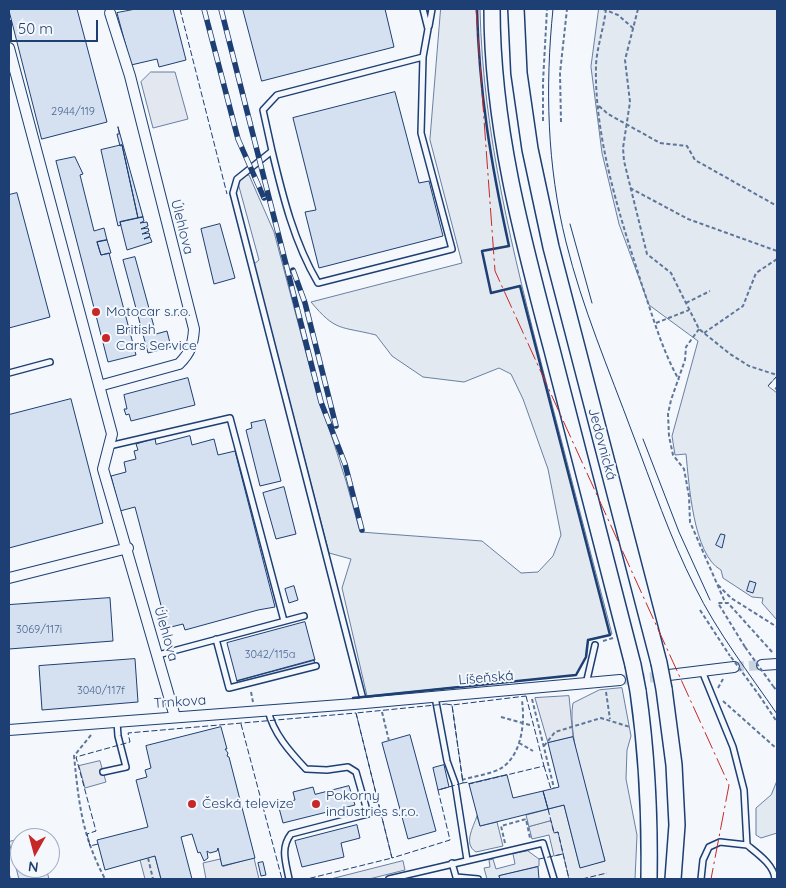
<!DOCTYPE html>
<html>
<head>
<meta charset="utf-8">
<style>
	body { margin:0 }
	#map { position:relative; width:786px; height:888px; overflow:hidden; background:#f4f7fb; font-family:Quicksand,sans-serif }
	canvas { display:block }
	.frame { position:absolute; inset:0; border:10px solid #1d3f73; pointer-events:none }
	.north { position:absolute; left:10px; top:828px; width:50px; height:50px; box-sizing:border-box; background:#f4f7fb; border:1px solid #9eadc5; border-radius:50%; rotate:187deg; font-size:14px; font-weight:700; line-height:20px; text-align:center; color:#1d3f73 }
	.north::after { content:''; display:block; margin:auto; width:18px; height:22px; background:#c62828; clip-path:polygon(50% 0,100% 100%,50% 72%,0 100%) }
	.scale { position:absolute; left:10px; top:20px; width:88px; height:22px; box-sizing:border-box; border:2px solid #1d3f73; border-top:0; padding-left:6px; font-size:15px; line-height:18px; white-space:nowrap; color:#1d3f73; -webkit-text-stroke:4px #f4f7fb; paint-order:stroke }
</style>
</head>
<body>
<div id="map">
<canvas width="786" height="888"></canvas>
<div class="frame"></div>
<div class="north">N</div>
<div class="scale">50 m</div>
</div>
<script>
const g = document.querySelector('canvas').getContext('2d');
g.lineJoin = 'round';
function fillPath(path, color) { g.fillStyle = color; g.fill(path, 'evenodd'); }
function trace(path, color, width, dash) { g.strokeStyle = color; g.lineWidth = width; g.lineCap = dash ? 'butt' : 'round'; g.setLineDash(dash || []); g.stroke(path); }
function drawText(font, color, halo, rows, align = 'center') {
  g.font = font + ' Quicksand,sans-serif'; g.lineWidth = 4; g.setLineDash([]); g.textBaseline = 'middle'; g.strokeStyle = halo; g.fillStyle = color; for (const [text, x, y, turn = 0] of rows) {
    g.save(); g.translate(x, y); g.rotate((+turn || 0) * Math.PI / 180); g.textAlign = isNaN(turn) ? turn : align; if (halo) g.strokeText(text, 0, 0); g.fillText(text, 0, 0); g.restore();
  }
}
const green = new Path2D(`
	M441,9H480C483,135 513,252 544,374C567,461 589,548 612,634L588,640L586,657L576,675L367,696L342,588L351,559L329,553L254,264L259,260L238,183L245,175H249L274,232L311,372L346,481L360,532L482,541L521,573L538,572L553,556L561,535L548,469L523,399L511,374L499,368L464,382L423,377L392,356L376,335C340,326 336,332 311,302L462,263L430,140Z
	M599,9H777V376L768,386L777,393V620L762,603L763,598L752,597L723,578L721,570C693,555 689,483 686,454L675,455L672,436L698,341L649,305L619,224L602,153L591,67Z
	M622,688L631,736L627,750L626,779L637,835L635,879H569L558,833H554L551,821L529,827L526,815L564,805L580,867L605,861C595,823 566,738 573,703L599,690Z
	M777,781V833L761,838L756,835V808L771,795Z
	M477,816L480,826L497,822L503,846L476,852C463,844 473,828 477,816Z
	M528,851L539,859V866L499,876L500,879H487L484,868L490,867L489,860L493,859L496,869L515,864L513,854Z`);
const parking = new Path2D(`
	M151,72H175L188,119L153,128L141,82Z
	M569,696L573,737L548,743L535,698Z
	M100,761L106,782L85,788L79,766Z
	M551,821L554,833L558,832L563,854L554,856L549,835L532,839L529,827Z
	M20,839V868H46L49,879H19L9,842Z
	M155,856L161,879H145L140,860Z
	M254,858L259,879H206L203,863L220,859L223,866Z
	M403,861L405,870L369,879H331Z`);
const building = new Path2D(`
	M9,9H77L107,122L42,139Z
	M136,9H173L186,60L159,67L157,59L131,65L117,13Z
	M243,9H385L394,47L262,81Z
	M395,92L419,183L429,181L443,236L319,268L305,212L316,210L293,118Z
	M118,127L143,217L138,218L122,145L120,146L117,134H119Z
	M122,145L138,218L120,222L121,225L118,226L101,150Z
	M75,157L83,174L80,175L94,231L104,228L107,240L97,242L101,255L109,253L136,355L108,362L56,161Z
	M17,193L50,317L9,328V195Z
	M143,217L144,221L140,223L147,222L148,226L141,229L148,228L149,231L142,234L149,233L150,236L144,239L150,237L152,242L127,250L120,222Z
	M220,224L235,278L214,284L201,229Z
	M107,240L111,253L101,255L97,242Z
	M135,257L156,334L167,331L171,347L148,353L123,260Z
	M188,378L195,405L131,421L129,414L126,415L124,409H127L124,395Z
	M71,399L103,523L9,548V415Z
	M265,420L281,481L260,486L246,430L252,428L251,423Z
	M190,436L192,445L214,439L218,455L235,451L275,607L258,610L185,630L183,624L167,628L135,507L120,511L111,476L126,472L124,462L136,459L134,451L138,450L136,444L155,438L156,444Z
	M284,487L296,534L276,539L263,493Z
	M721,534L725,535L722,548L716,545Z
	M750,581L756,583L753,593L747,591Z
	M294,586L298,600L289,603L285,589Z
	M110,598L113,641L9,649V605Z
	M305,622L315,660L237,681L227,643Z
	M135,659L138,702L42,710L39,666Z
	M314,660L315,665L238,684L237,681Z
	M221,727L227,749H225L228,753L227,756L229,757L255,858L222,866L218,848L217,851L210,853L207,851L208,858L204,861L200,852L198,853L192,834L181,837L192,879H161L155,856L105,870L97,840L148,827L136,780L147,777L145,770L151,768L146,746Z
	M410,735L436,831L408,839L382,743Z
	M573,737L605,861L580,868L564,805L548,809L543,791L559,787L548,743Z
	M444,765L449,787L438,790L433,768Z
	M507,775L513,798L543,791L548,809L480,826L469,784Z
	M349,786L355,805L283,823L278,804L295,800L293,792L313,787L315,794Z
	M357,825L360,838L341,843L344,857L302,867L295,841Z
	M263,862L266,875L261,876L258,863Z
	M538,867L539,879H500L499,876Z`);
const minorTunnel = new Path2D(`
	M734,667L762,665
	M620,680L668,676`);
const path = new Path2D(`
	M603,9L618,15L634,29
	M606,9C604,27 597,47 596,65C594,137 620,217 642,285C653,317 662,350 679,380
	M638,9L625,60L630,102L623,148L624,161L647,254L671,273L699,329L730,354L749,366L777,375
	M599,106L608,114L660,143L687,146L695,160L777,206
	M543,121V82L547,9
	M561,122L560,73L567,9
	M630,188L688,219L777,251
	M686,303L710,291
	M656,323L689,310
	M699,329L686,347L685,360L671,400L668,414L669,436L673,455L684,469L689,496L690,522L725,602
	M704,333L743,306L756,273L777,259
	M775,388L777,389
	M718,585L731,598L777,627
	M700,610L730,656
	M603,641L613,638
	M745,647L718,603H728L773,653
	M773,686L777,691
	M718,688L723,679
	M251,692L253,702
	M606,692L610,719
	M759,695L777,722
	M532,699L554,788
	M723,701L777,749
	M382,712L389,741
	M501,717L530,725
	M91,735L74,756C79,805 82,835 105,879
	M519,743L533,751
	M544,746L555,732L601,718L630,727
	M462,780C474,776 493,774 503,767C522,753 525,722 522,701
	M505,843L501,826L526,819L530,838
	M148,858L153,879
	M9,875L10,879`);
const service = new Path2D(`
	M429,26L432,9
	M272,151C283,197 294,242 318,283L452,249L421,133L423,57
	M9,373L50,362
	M109,446L230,418L284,621
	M216,639L229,688L316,666
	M158,655L304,616
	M702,671L733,747L744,790L747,845C758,854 774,865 775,879
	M586,684L595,645
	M435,697L447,761L455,783L467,860
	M364,703L233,193L237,179L272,151L263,110L277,95L423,57L428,29L423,9
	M268,710C273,733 290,752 306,769L327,770L348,767L356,772L368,814L291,834C280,848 286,863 289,879
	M103,772L126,767L118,736L117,722
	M452,863L456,877L478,879
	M389,879L543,843L554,879
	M701,879L703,860L709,847L720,842L747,845`);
const minor = new Path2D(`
	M9,48L112,434L103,469L175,717
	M99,386L179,364C190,353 193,345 194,329L130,76L110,13
	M9,578L128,548
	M762,665L777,664
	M669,675L734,667
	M9,730L354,704L620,680`);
const secondary = new Path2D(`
	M492,9C492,126 522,237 552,350C579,455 606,560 633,665
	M516,9L519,73L530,149L551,247L659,663
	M664,689L674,765L677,825L673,879
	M638,691C647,754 650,816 649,879`);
const tram = new Path2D(`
	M553,9C545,87 547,166 566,242C582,307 609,370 632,432C652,484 670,538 695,587C717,632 749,673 777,714
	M570,224L592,303
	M643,439L679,532L710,600`);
const rail = new Path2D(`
	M204,9L238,139L264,198
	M221,9L321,402L345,464L362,530
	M293,270L305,303L336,426`);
const pathBridge = new Path2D(`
	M745,647L773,686
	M731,657L759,695`);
const secondaryBridge = new Path2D(`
	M659,663L664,689
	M633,665L638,691`);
const fence = new Path2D(`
	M180,9L227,194
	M768,386L777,376
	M526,696L544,766L469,784V782L463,783L452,705Z
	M446,704L452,705L463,783L438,790L450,840L392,858L356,713Z
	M241,724L282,879
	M544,766L551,789
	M548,809L554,833L558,832L569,879
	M98,844L90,846L87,834L96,831L76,757L130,742L128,733L356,713L392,858L307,879
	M539,859L563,854
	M582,879L607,873`);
const wall = new Path2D(`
	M353,698L576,675L586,657L588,640L610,635L520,286L491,293L482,251L509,246C491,164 479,93 477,9`);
const power = new Path2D(`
	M476,9L495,271L729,785L711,879`);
const markers = [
	[96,312,5,"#c62828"],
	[106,338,5,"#c62828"],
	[192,804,5,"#c62828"],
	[316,804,5,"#c62828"]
];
const numberNames = [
	["2944/119",73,112],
	["3069/117i",39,630],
	["3042/115a",270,655],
	["3040/117f",101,691]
];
const streetNames = [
	["Úlehlova",182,227,76],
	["Jedovnická",602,444,75],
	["Úlehlova",166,634,74],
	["Líšeňská",486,678,-5],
	["Trnkova",180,702,-4]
];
const poiNames = [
	["Motocar s.r.o.",106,312],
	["British",116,330],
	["Cars Service",116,346],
	["Pokorny",326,796],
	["industries s.r.o.",326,812],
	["Česká televize",202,804]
];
fillPath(green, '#e3e9f0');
trace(green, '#687fa3', 1);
fillPath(parking, '#e3e8f0');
trace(parking, '#687fa3', 1);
fillPath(building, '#d5e0f0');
trace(building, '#1d3f73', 1);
trace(minorTunnel, '#c9d2e0', 10, [10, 5]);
trace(service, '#1d3f73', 8);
trace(minor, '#1d3f73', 12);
trace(secondary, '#1d3f73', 18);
trace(path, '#5e769c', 2, [4, 2.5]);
trace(service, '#f4f7fb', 5);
trace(minor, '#f4f7fb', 10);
trace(secondary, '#f4f7fb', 15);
trace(tram, '#1d3f73', 1);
trace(rail, '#1d3f73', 5.5);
trace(rail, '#f4f7fb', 4, [11]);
trace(secondaryBridge, '#1d3f73', 18, []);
trace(pathBridge, '#5e769c', 2, [4, 2.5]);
trace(secondaryBridge, '#f4f7fb', 15);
trace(fence, '#1d3f73', 1, [6, 2.5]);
trace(wall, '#1d3f73', 2.5);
trace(power, '#c62828', 1, [18, 4, 2.5, 4]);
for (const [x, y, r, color] of markers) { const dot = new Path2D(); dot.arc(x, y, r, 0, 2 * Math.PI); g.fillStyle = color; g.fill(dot); trace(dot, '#f4f7fb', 2); }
drawText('11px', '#4b6792', null, numberNames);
drawText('14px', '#1d3f73', '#f4f7fb', streetNames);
drawText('14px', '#1d3f73', '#f4f7fb', poiNames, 'left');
</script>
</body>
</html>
